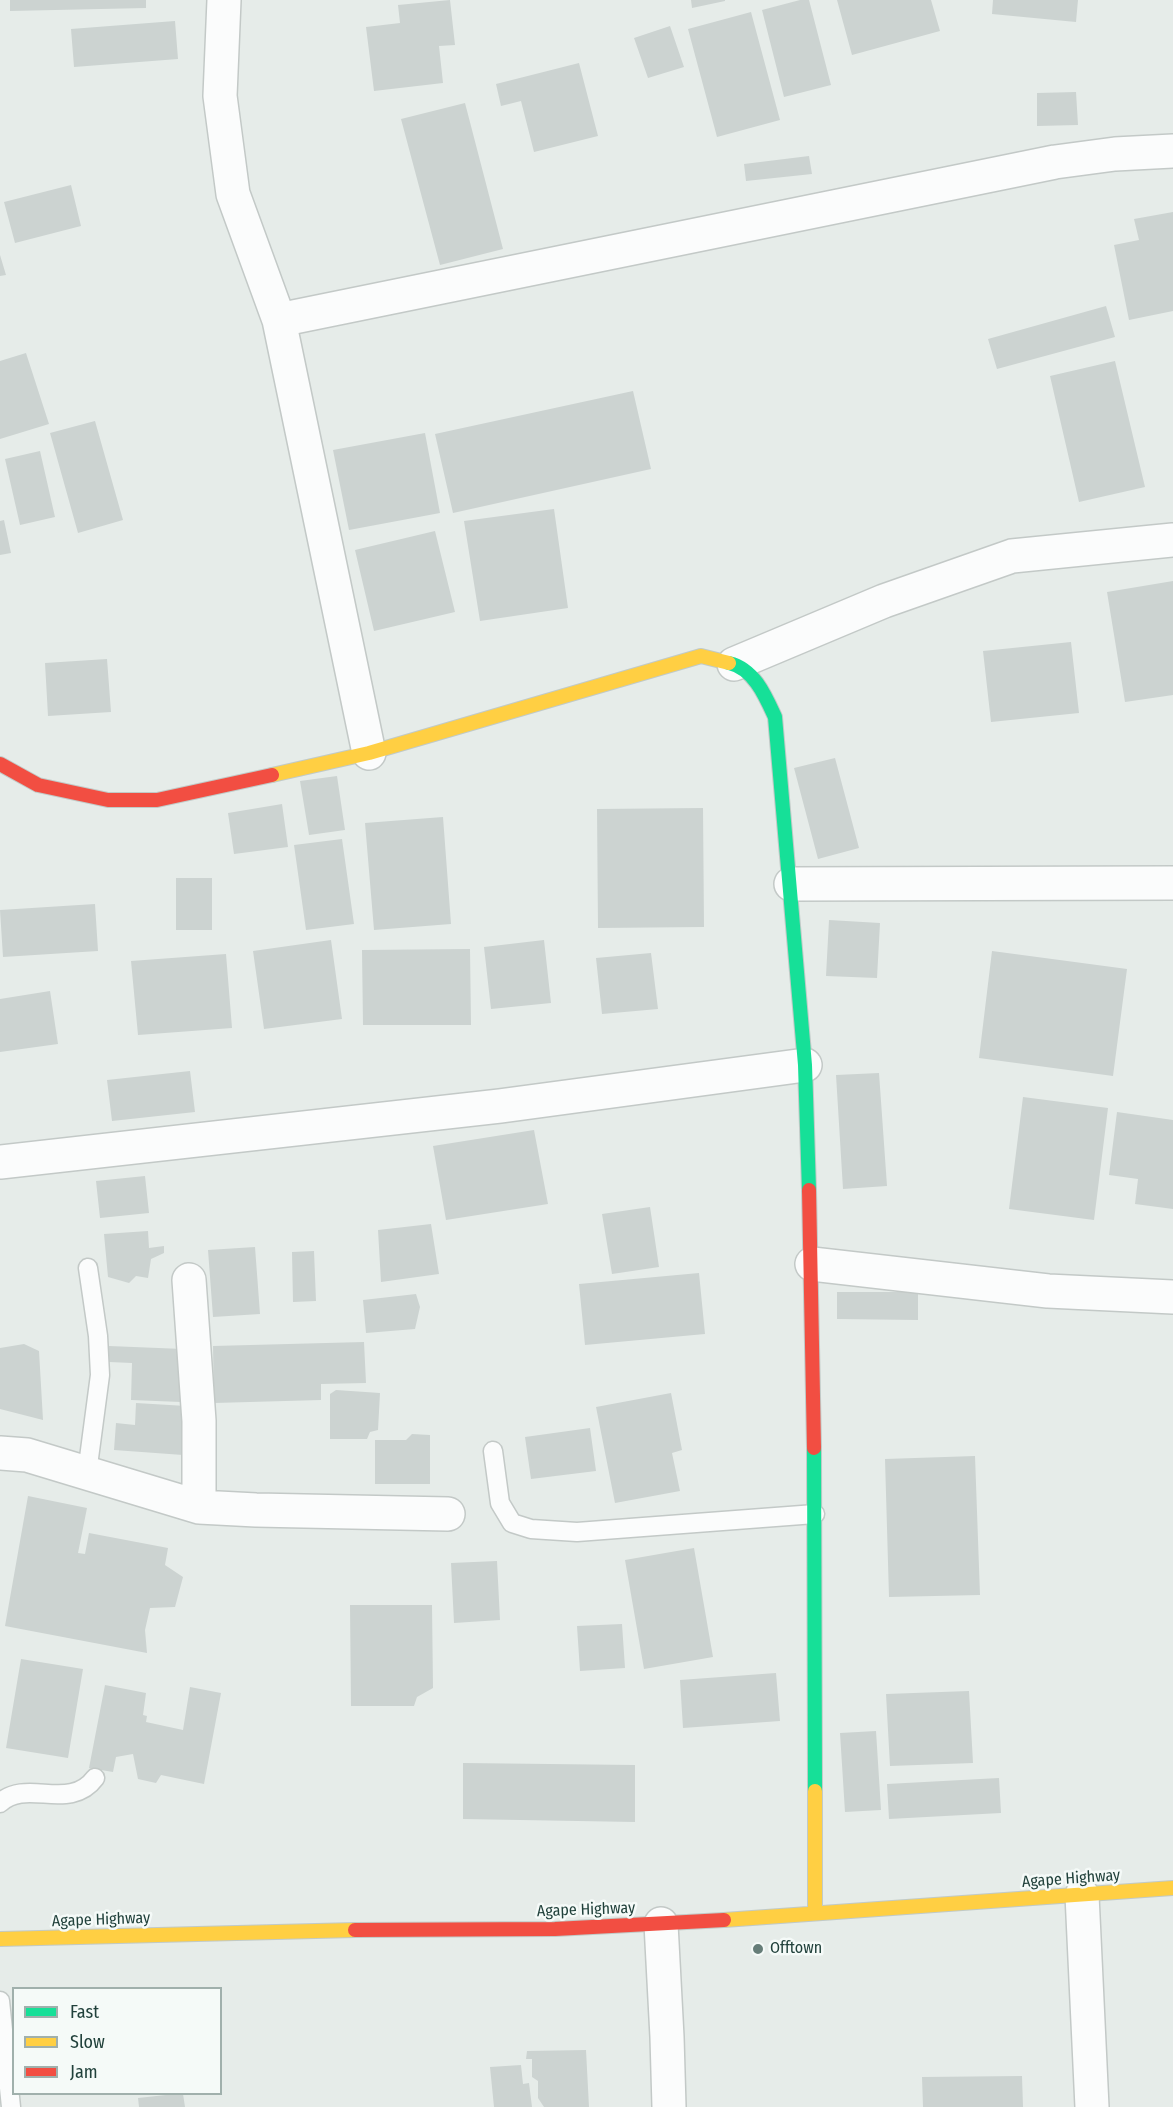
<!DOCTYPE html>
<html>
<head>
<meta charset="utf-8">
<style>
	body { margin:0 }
	#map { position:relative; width:1173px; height:2107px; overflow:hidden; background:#e6ece9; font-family:"Fira Sans Condensed",sans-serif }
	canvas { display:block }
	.legend { position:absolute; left:12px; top:1987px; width:210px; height:108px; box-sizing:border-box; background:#f5faf8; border:2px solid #a0b0ac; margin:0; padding:8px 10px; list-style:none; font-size:18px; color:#21413b }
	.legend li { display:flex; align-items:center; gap:12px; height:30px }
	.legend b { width:30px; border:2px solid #a0b0ac }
</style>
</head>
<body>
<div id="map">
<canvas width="1173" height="2107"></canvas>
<ul class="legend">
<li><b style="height:8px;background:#16e098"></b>Fast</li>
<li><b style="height:8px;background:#ffcf43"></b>Slow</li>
<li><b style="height:8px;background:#f24e42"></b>Jam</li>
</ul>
</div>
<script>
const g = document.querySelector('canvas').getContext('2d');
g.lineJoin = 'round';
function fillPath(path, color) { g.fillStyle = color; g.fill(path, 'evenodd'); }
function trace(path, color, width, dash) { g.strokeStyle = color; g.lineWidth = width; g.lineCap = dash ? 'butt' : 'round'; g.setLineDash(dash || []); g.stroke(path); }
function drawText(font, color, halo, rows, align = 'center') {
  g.font = font + ' "Fira Sans Condensed",sans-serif'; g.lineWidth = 5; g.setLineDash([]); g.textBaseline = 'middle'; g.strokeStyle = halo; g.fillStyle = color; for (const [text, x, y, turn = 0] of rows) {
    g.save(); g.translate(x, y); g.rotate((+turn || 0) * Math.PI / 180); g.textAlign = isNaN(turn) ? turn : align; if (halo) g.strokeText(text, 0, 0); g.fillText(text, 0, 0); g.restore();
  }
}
const building = new Path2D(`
	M10,0H146V8L10,11Z
	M450,0L455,45L439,46L443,83L374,91L366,27L400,23L398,5Z
	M691,0H725V1L692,8Z
	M800,0H809L831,85L784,97L762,10Z
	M837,0H931L940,31L852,55Z
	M993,0H1078L1076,22L992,14Z
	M751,12L780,120L717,137L688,29Z
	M175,21L178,59L74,67L71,29Z
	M670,26L684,67L648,78L634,38Z
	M579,63L598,136L534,152L521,101L501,106L496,84Z
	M1076,92L1078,125L1037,126V93Z
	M465,103L503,249L440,265L401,119Z
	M809,156L812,174L746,181L744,164Z
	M71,185L81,226L15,243L4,202Z
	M1173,212V311L1129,320L1114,245L1139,240L1134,219Z
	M0,255L6,275L0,276Z
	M1106,306L1115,337L997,369L988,339Z
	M26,353L49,424L0,439V361Z
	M1115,361L1145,487L1079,502L1050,376Z
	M633,391L651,469L453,513L435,434Z
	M95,421L123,520L78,533L50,433Z
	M425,433L440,513L349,530L333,450Z
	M40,451L55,517L20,525L5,459Z
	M554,509L568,608L480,621L464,521Z
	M4,520L11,553L0,555V521Z
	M435,531L455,612L374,631L355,550Z
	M1173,581V695L1125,702L1107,592Z
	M1071,642L1079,713L991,722L983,651Z
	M107,659L111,712L48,716L45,663Z
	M835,758L859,848L818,859L794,768Z
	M337,776L345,830L309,835L300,781Z
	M282,804L288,847L234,854L228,813Z
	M703,808L704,927L598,928L597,809Z
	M443,817L451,924L374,930L365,823Z
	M342,839L354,924L306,930L294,845Z
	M176,878H212V930H176Z
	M95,904L98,951L3,957L0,910Z
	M829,920L880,923L877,978L826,976Z
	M331,940L342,1019L264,1029L253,951Z
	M544,940L551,1003L491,1009L484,947Z
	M470,949L471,1025H363L362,950Z
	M992,951L1127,969L1113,1076L979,1058Z
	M651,953L658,1009L602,1014L596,958Z
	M226,954L232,1028L138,1035L131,961Z
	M50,991L58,1044L0,1052V999Z
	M190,1071L195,1112L112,1121L107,1080Z
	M879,1073L887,1186L843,1189L836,1075Z
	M1023,1097L1108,1108L1094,1220L1009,1209Z
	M1117,1112L1173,1120V1209L1135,1204L1138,1179L1109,1175Z
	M534,1130L548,1204L446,1220L433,1146Z
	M145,1176L149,1213L100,1218L96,1181Z
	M650,1207L659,1267L612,1274L602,1214Z
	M431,1224L439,1274L381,1282L378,1230Z
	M148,1231L149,1248L164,1246V1253L151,1259L148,1278L136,1276L129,1283L108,1277L104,1234Z
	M255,1247L260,1314L213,1317L208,1250Z
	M314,1251L316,1301L293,1302L292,1252Z
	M699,1273L705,1334L585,1345L579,1284Z
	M837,1292H918V1320L837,1319Z
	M416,1294L420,1307L415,1329L366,1333L363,1300Z
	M364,1342L366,1383L321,1384V1400L214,1403L213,1346Z
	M24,1344L39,1351L43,1420L0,1409V1348Z
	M109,1346L183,1349L181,1402L131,1400L132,1363L109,1362Z
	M336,1390L380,1393L378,1430L370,1432L367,1439H330V1394Z
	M671,1393L682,1450L672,1453L680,1491L615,1503L596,1407Z
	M136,1403L186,1406L183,1455L114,1450L116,1423L135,1425Z
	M590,1428L596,1471L531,1479L525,1437Z
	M412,1434L430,1435V1484H375V1440H406Z
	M975,1456L980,1595L889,1597L885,1459Z
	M28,1496L87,1508L78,1553L85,1554L89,1533L168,1548L165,1565L183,1577L175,1607L150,1608L145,1630L147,1653L5,1626Z
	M694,1548L713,1657L644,1669L625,1560Z
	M497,1561L500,1620L454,1623L451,1563Z
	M350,1605H432L433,1688L417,1697L414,1706H351Z
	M622,1624L625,1668L580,1671L577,1626Z
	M21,1659L83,1669L68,1758L6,1748Z
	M776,1673L780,1721L683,1728L680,1680Z
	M105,1685L146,1693L143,1715L147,1716L146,1722L183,1730L190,1687L221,1693L204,1784L161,1775L156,1783L138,1779L133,1754L116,1757L113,1772L89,1768Z
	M969,1691L973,1763L890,1766L886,1694Z
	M876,1731L881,1810L845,1812L840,1733Z
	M463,1763L635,1765V1822L463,1819Z
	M999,1778L1001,1813L889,1819L887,1784Z
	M586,2050L589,2107H544L538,2098V2081L532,2077V2059H526L527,2051Z
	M521,2065L523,2084L529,2083L532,2107H494L490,2067Z
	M1022,2076L1023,2107H923L922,2077Z
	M175,2094H183L185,2107H139L138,2098Z`);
const lane = new Path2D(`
	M493,1451L500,1503L512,1523L531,1529L577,1532L815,1514
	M87,1473L100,1375L98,1336L88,1268
	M0,1803C26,1778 70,1812 95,1778
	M0,2001L11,2107`);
const street = new Path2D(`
	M224,0L220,96L233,194L279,320L369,753
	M279,320L1055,162L1115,154L1173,151
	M734,664L884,601L1012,556L1173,540
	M791,884L1173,883
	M0,1162L500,1106L805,1065
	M812,1264L1048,1291L1173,1297
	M189,1280L199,1421V1507
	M0,1453L27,1455L199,1507L256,1510L448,1514
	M1082,1895L1092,2107
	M661,1924L667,2037L669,2107`);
const fast = new Path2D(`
	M729,663C754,669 765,695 775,717L805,1065L809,1190
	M814,1448L815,1791`);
const slow = new Path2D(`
	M272,775L369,753L701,656L729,663
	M815,1791V1913
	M724,1920L1173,1888
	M0,1939L355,1930`);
const jam = new Path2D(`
	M0,764L38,785L108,800H157L272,775
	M809,1190L814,1448
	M355,1930L555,1929L724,1920`);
const markers = [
	[758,1949,6,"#667d78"]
];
const streetNames = [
	["Agape Highway",1071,1879,-4],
	["Agape Highway",586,1910,-2],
	["Agape Highway",101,1920,-2]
];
const poiNames = [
	["Offtown",770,1949]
];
fillPath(building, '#ccd3d1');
trace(lane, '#c3c9c7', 21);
trace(street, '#c3c9c7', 36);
trace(fast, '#c1cac7', 16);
trace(slow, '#c1cac7', 16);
trace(jam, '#c1cac7', 16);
trace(lane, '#fbfcfc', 18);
trace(street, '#fbfcfc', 33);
trace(fast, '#16e098', 14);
trace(slow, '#ffcf43', 14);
trace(jam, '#f24e42', 14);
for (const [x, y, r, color] of markers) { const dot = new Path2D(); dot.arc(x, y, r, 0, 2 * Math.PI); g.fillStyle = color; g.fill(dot); trace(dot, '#f5faf8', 2); }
drawText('16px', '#21413b', '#f5faf8', streetNames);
drawText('16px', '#21413b', '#f5faf8', poiNames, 'left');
</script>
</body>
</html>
